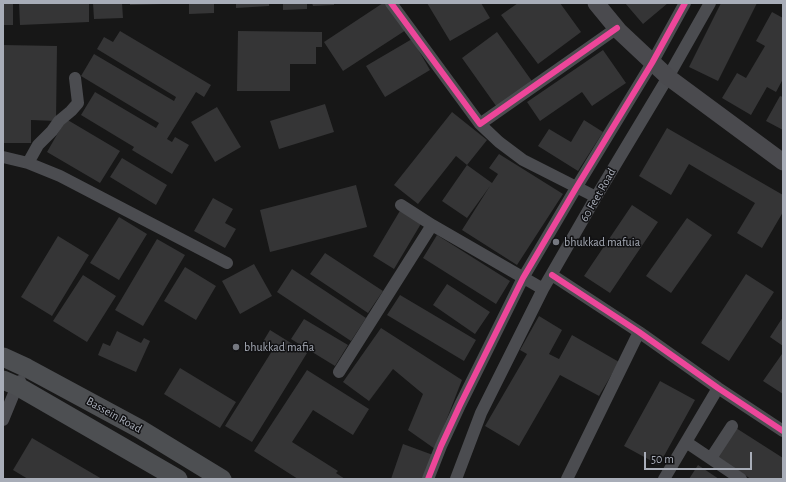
<!DOCTYPE html>
<html>
<head>
<meta charset="utf-8">
<style>
	body { margin:0 }
	#map { position:relative; width:786px; height:482px; overflow:hidden; background:#171717; font-family:"Alegreya Sans",sans-serif }
	canvas { display:block }
	.frame { position:absolute; inset:0; border:4px solid #a8adb8; pointer-events:none }
	.scale { position:absolute; left:644px; top:452px; width:108px; height:18px; box-sizing:border-box; border:2px solid #a8adb8; border-top:0; padding-left:5px; font-size:12px; line-height:14px; white-space:nowrap; color:#a8adb8; -webkit-text-stroke:3px #111113; paint-order:stroke }
</style>
</head>
<body>
<div id="map">
<canvas width="786" height="482"></canvas>
<div class="frame"></div>
<div class="scale">50 m</div>
</div>
<script>
const g = document.querySelector('canvas').getContext('2d');
g.lineJoin = 'round';
function fillPath(path, color) { g.fillStyle = color; g.fill(path, 'evenodd'); }
function trace(path, color, width, dash) { g.strokeStyle = color; g.lineWidth = width; g.lineCap = dash ? 'butt' : 'round'; g.setLineDash(dash || []); g.stroke(path); }
function drawText(font, color, halo, rows, align = 'center') {
  g.font = font + ' "Alegreya Sans",sans-serif'; g.lineWidth = 3; g.setLineDash([]); g.textBaseline = 'middle'; g.strokeStyle = halo; g.fillStyle = color; for (const [text, x, y, turn = 0] of rows) {
    g.save(); g.translate(x, y); g.rotate((+turn || 0) * Math.PI / 180); g.textAlign = isNaN(turn) ? turn : align; if (halo) g.strokeText(text, 0, 0); g.fillText(text, 0, 0); g.restore();
  }
}
const building = new Path2D(`
	M3,3H13V25H3Z
	M19,3H89V22L20,25Z
	M93,3H122L123,18L94,19Z
	M130,3H163V4L130,5Z
	M189,3H214V13L189,14Z
	M236,3H269V6L236,8Z
	M283,3H307V9L283,10Z
	M312,3H334V5L313,6Z
	M383,3H388L406,30L343,71L324,42Z
	M427,3H481L490,18L450,41Z
	M518,3H560L581,32L538,64L501,15Z
	M625,3H668L643,24Z
	M721,3H757L718,81L689,67Z
	M772,12L783,18V79L776,92L767,87L751,115L722,98L737,73L746,78L765,46L756,41Z
	M120,31L211,85L204,97L196,92L167,139L172,142L175,137L189,145L172,174L132,150L134,147L81,115L95,92L156,128L159,123L81,76L94,54L174,101L176,97L97,49L104,37L113,42Z
	M238,31L322,32V47H316V64H290V91H237Z
	M497,32L534,84L499,110L462,58Z
	M412,39L430,70L385,97L366,66Z
	M3,45L57,46L56,121L31,120V143H3Z
	M603,50L626,83L592,106L582,92L540,121L527,102Z
	M780,96L783,97V130L766,121Z
	M325,104L334,132L279,149L270,121Z
	M217,107L241,147L215,162L191,122Z
	M452,112L487,140L467,165L456,156L418,204L394,185Z
	M66,119L120,151L100,183L47,152Z
	M584,120L603,132L578,171L538,146L549,129L571,142Z
	M667,128L783,195V212L762,248L737,233L755,203L689,164L671,195L639,176Z
	M499,154L563,194L517,265L462,230L490,186L467,218L442,201L467,165L492,183L498,174L489,168Z
	M122,158L167,185L156,205L110,177Z
	M356,185L367,227L270,252L260,210Z
	M213,198L233,209L225,223L236,229L225,248L194,231Z
	M632,205L658,222L610,293L584,276Z
	M401,209L422,222L394,269L373,256Z
	M119,217L147,234L119,280L90,263Z
	M687,218L712,235L671,293L646,276Z
	M437,235L510,281L496,304L423,258Z
	M58,236L89,255L52,316L21,297Z
	M157,239L185,255L143,326L115,310Z
	M325,253L383,291L368,313L310,274Z
	M254,264L272,296L240,314L222,281Z
	M185,267L216,286L196,320L164,301Z
	M292,269L366,318L351,341L277,292Z
	M746,274L774,292L729,361L701,343Z
	M83,275L116,296L87,342L53,321Z
	M447,284L490,312L475,334L433,305Z
	M400,295L476,340L464,361L387,315Z
	M539,316L562,330L549,354L559,359L572,335L619,362L599,396L560,375L519,446L485,426L527,354L520,350Z
	M783,317V346L770,337Z
	M304,319L348,345L335,366L291,339Z
	M381,328L462,380L435,449L408,430L423,394L393,369L369,401L343,382Z
	M270,330L307,353L252,442L225,426L272,351L261,345Z
	M117,331L141,343L144,338L150,341L136,372L98,355L103,343L110,346Z
	M782,354L783,355V394L763,381Z
	M180,368L236,402L220,428L164,394Z
	M307,370L369,409L353,435L313,410L292,442L338,471L336,473L345,479H298L254,451Z
	M660,381L695,400L659,465L624,446Z
	M736,428L783,458V479H751L717,457Z
	M32,438L102,479H28L13,470Z
	M403,444L433,455L424,479H391Z
	M698,465L719,479H689Z`);
const street = new Path2D(`
	M391,3L480,124L617,28
	M480,124L499,142L523,160L596,197
	M3,157L28,163L60,176L227,263
	M28,163L38,145L52,131L59,121L71,111L78,103L75,78
	M401,205L432,225L543,289
	M552,275L639,332L718,388L783,431
	M339,372L432,225
	M3,420L17,386L20,381
	M686,442L741,479
	M711,458L732,426
	M428,479L441,446L460,405L523,278L576,188L652,63L685,3
	M456,479L481,413L543,289L596,197L668,77L710,3
	M567,479L639,332
	M664,479L718,388`);
const secondary = new Path2D(`
	M596,3L619,31L668,77L783,162`);
const primary = new Path2D(`
	M3,357L27,368L140,429L222,479
	M3,380L17,386L178,479`);
const cycleway = new Path2D(`
	M391,3L480,124L617,28
	M552,275L639,332L718,388L783,431
	M428,479L441,446L460,405L523,278L576,188L652,63L685,3`);
const markers = [
	[556,242,4,"#757880"],
	[236,347,4,"#757880"]
];
const streetNames = [
	["60 Feet Road",598,195,-60],
	["Bassein Road",114,415,29]
];
const poiNames = [
	["bhukkad mafuia",564,242],
	["bhukkad mafia",244,347]
];
fillPath(building, '#353536');
trace(street, '#4b4c50', 12);
trace(secondary, '#4a4a4e', 17);
trace(primary, '#4d4f52', 19);
trace(cycleway, '#ed469a', 6);
for (const [x, y, r, color] of markers) { const dot = new Path2D(); dot.arc(x, y, r, 0, 2 * Math.PI); g.fillStyle = color; g.fill(dot); trace(dot, '#111113', 1.5); }
drawText('12px', '#a8adb8', '#111113', streetNames);
drawText('12px', '#a8adb8', '#111113', poiNames, 'left');
</script>
</body>
</html>
